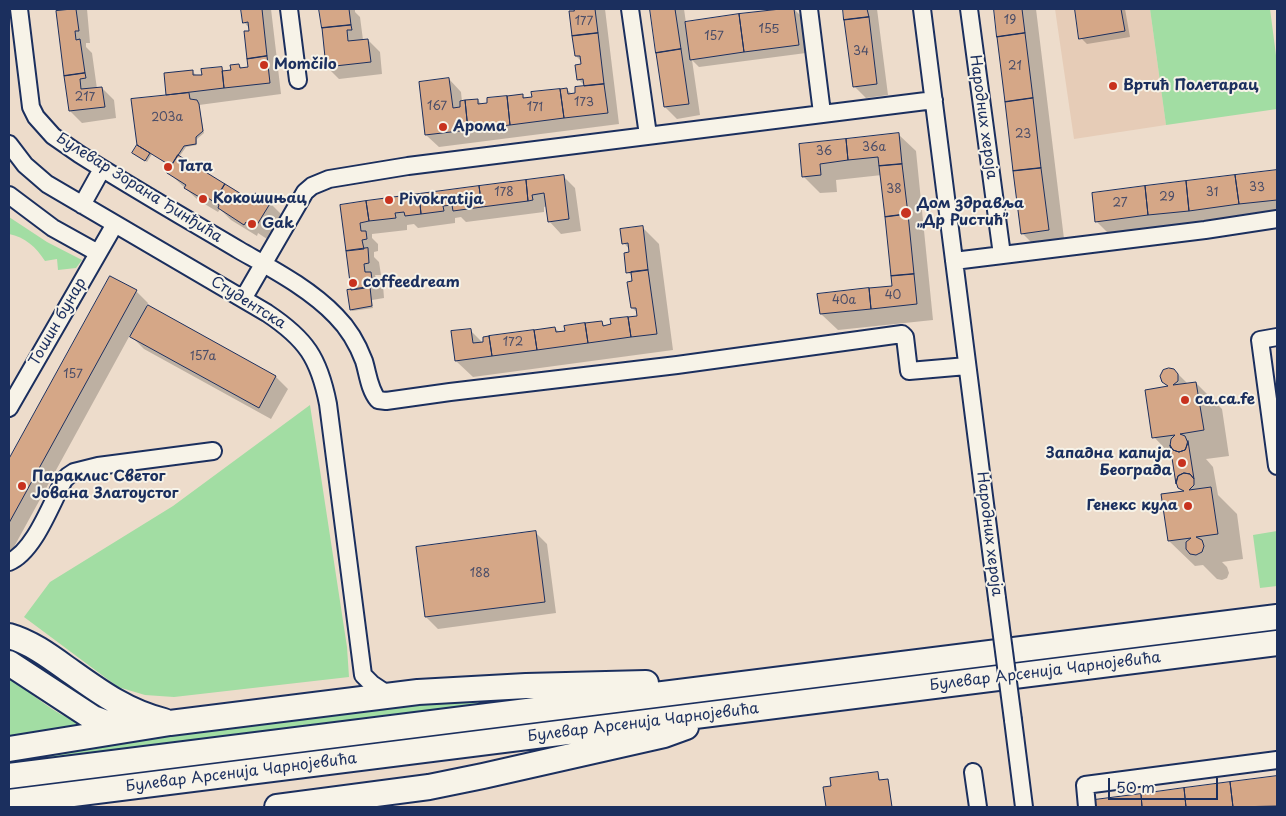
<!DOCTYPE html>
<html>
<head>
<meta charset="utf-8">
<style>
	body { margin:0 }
	#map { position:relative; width:1286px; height:816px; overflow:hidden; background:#eddccb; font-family:"Playpen Sans",sans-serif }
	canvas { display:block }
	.frame { position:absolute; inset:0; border:10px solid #1b2f5e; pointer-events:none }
	.scale { position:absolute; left:1108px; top:778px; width:110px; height:22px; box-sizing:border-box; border:2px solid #1b2f5e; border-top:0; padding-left:6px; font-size:15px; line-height:18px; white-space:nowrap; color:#1b2f5e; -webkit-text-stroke:4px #f7f3e8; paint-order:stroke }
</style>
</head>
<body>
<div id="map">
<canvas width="1286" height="816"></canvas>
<div class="frame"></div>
<div class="scale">50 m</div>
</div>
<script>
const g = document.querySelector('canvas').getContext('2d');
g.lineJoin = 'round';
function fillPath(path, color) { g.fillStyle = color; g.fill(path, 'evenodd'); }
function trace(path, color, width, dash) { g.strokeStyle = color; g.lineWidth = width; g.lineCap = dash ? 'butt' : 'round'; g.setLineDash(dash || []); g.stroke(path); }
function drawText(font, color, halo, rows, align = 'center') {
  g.font = font + ' "Playpen Sans",sans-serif'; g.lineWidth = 4; g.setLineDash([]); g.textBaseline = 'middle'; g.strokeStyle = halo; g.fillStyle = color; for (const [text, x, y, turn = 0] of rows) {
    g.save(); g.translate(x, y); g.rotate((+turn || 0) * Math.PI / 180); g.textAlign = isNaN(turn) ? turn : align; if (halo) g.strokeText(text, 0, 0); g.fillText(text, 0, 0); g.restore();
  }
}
const built = new Path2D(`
	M1055,9H1150L1166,125L1074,139Z`);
const green = new Path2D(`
	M1150,9H1270L1277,63V109L1166,125Z
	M9,217L47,242L82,260L76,268L58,270L57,259L45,261C36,247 25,237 9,234Z
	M310,405L347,647L349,677L174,697L145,695L118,687L24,617L50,582L173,506Z
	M1277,531V586L1260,588L1253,535Z
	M1277,631V641L9,795V785L1062,654Z
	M9,677C33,694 53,714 81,723L80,725L9,737Z
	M431,702H480L516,705L9,766V757L91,744Z`);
const shadow = new Path2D(`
	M58,9H87L90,43H86V47L92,53L97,89L102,88L114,100L116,118L82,123L70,111Z
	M242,9H271L281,94L199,105L204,133L197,139V145L186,147L179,157L251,202L270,203L282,215L267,239L258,233L257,236L231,220L220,209L218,212L198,200L169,173L173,167L152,154L147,162L135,154L168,96L165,75L192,71L197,76H203L221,68L225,72L232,71L239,65L243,69L249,68V28L244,22Z
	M321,9H355V12L360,17L363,40H368L380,52L382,74L339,79L327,67Z
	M575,9H605L619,124L439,147L426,135L420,83L449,79L461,92L462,102L478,100L482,105L522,95L526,99L566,89L572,94H577L586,87L578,79L582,65V62L576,56Z
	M651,9H684L686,23L794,9L801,16L806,53L699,67L692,60L700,115L677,119L665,107Z
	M844,9H877L888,95L866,98L854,86Z
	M995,9H1036L1065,247L1039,250L1022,233Z
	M1076,9H1125L1130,37L1087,44L1081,38Z
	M899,135L916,151L933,320L838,330L821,314L893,287L882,175L836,180L837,192L820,193L804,177L800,145Z
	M1277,172V218L1113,238L1096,221L1093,194Z
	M563,176L575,188L581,231L561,234L549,221L547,206L544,207V212L466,222L461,217L455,218V223L418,228L414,224L407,225V230L372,234V238L378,244V251L374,252V257L379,262L381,275H375L376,278L383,285L384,298L372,300L373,308L352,311L351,309L353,291L341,206Z
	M642,227L659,244L673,350L473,377L456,361L470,330L485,345L555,328L560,333L601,322L605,326L638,317V313L632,308L633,277L628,272L630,250L624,243Z
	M111,278L136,291L148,303L146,306L276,377L288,389L271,419L144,349L130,335L9,556V462Z
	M1175,371L1188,384L1196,383L1222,409L1229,456L1206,459L1213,467L1218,495L1237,514L1243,559L1222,562L1227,567L1229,573L1227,578L1222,580L1217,579L1203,565L1195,566L1169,541L1185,492L1173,457L1154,437L1169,387L1163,381Z
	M535,532L547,544L556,613L438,629L426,617Z
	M878,773L880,781L888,780L889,782L892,807H827L825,788Z
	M1277,778V807H1096L1095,801Z`);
const building = new Path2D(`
	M76,9L79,31H75L76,40L80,39L85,73L64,76L56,11Z
	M241,9H262L267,56L247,59L244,31H249L248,22L243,23Z
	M319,9H349L351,25L322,28Z
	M574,9H595L598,33L572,36L569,11H574Z
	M650,9H675L681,49L656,53Z
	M781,9H794L799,45L744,52L739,14Z
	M843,9H867L869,17L844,20Z
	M994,9H1022L1025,33L997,37Z
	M1075,9H1121L1125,31L1079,39Z
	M739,14L744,52L690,60L685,22Z
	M869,17L877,84L853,87L844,20Z
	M351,25L352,30H347L348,41L368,39L371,62L326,67L322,28Z
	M598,33L604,84L584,86L583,79L577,80L575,65L581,64L580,56H575L572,36Z
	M1025,33L1033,98L1005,102L997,37Z
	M681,49L689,104L664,107L656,53Z
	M267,56L270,83L224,88L222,71L231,70L230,65L239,64L240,68L248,67L247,59Z
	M222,67L224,88L166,95L164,73L193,70V75H202L201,69Z
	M85,73L86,78L80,79L81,89L102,87L105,107L69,111L64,76Z
	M449,78L453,108L460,107V101L465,100L468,130L425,135L419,82Z
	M604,84L608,113L564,118L560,89L567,88L568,94L575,93V87Z
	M560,89L564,118L510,125L507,96L523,94V98L532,97L531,92Z
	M189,93L190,99L197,100L199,104L203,131L196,137V144L184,146L171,166L137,145L131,99Z
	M507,96L510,125L468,130L465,100L478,99V104L487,103V98Z
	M1033,98L1041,168L1013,171L1005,102Z
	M899,133L902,164L879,166L878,157L848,160L846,139Z
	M846,139L848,160L820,164L821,175L802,177L799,144Z
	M137,145L150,153L145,161L132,153Z
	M178,155L225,184L214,202L208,198L206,201L184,188L186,185L167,173Z
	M902,164L908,214L885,217L879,166Z
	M1041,168L1049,230L1021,234L1013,171Z
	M1277,170V200L1239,204L1235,175Z
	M564,175L569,219L548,222L544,193L532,195L533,200L528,201L526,180Z
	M1235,175L1239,204L1189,211L1186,181Z
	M526,180L528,201L482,207L479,186Z
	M1186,181L1189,211L1148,215L1145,186Z
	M225,184L251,200L255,193L271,202L255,228L246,222L244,225L218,208L219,205L214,202Z
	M479,186L482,207L453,211L452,205L443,206L444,211L421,214L419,194Z
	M1145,186L1148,215L1095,222L1092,193Z
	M419,194L421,214L405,216L404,212L395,213L396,218L369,221L366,201Z
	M366,201L369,221L360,223L361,231H366L367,239L362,240L364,249L346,251L340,205Z
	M908,214L914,274L891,276L885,217Z
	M643,226L648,270L626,273L624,253L629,252L628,243L622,244L620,229Z
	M368,248L369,263L364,264L365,272H371L373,287L351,290L346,251Z
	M648,270L657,334L631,337L628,317L637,316L636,308H631L627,282L632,281L631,272Z
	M914,274L917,304L871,309L869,288L892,286L891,276Z
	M110,276L137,290L9,523V459Z
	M370,287L372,306L350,310L347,290Z
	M869,288L871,309L820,314L817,294Z
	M148,305L276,376L259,408L130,337Z
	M628,317L631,337L588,343L585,323L602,321L603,326L611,324L610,319Z
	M585,323L588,343L537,350L534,330L555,327L556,332L565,331L564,326Z
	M471,329L473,343L483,342V337L489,336L492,356L455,361L451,331Z
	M534,330L537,350L492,356L489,336Z
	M1169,368L1174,369L1178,374V381L1173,385L1196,382L1204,430L1180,434L1185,436L1188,443L1185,450L1179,452L1173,450L1170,446L1171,439L1175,435L1152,438L1145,390L1168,386L1162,382L1160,376L1163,370Z
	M1188,441L1194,479L1190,474L1184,473L1178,476L1176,484L1170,445L1173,450L1179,452L1185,450Z
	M1184,473L1190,474L1194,479V485L1189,490L1211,487L1218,534L1196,537L1202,540L1204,546L1202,552L1196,555L1190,554L1186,549V542L1191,538L1168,541L1161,494L1184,491L1178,488L1176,482L1178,476Z
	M536,531L545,602L425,617L416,547Z
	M878,772L879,780L888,779L892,807H826L823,787L831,786L830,778Z
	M1277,776V806L1233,807L1230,782Z
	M1230,782L1233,807H1186L1184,788Z
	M1184,788L1186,807H1142L1141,794Z
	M1141,794L1142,807H1095L1094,800Z`);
const minor = new Path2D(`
	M19,9L31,107L36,117L53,136L79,154C131,187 185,218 239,250C272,269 309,288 336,316C348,328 358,345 364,361C368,374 369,389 378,400L386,401L450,392L677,365L902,334L905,337L909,371L967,366
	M289,9L298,80
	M630,9L648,135
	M809,9L822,113
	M922,9L997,598
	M969,9L1002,255
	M9,144L25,165L47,184L267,313C306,339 319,358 328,404L363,675L372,684L390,696
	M9,195L53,228L98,253
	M82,205L102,169
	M954,261L1205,230L1277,219
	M243,299L305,192L312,186L329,179L408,166L934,100
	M1277,337L1260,340L1277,466
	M9,408L115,224
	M9,562C34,552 51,504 64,480L68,476L74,472L98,466L213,451
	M1013,720L1024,807
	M973,772L978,807
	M1087,807L1085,785L1277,760`);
const highway = new Path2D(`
	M9,636C30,642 48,655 66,668C97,690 126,712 164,721
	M9,663L93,718L123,729
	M9,749L170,723L418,692L526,686L646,683
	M9,776L1277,617
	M9,802L1277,643
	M277,807L429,787L483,776L664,735L686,727`);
const minorBridge = new Path2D(`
	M997,598L1013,720`);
const markers = [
	[264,65,5,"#c8321e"],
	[1113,86,5,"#c8321e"],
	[443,127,5,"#c8321e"],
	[168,167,5,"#c8321e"],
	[203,199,5,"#c8321e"],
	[389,200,5,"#c8321e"],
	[906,213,6,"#c8321e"],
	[252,224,5,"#c8321e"],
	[353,283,5,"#c8321e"],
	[1185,400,5,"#c8321e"],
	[1182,463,5,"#c8321e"],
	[22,486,5,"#c8321e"],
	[1188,506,5,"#c8321e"]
];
const numberNames = [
	["19",1010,21],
	["177",584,22],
	["155",769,30],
	["157",714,37],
	["34",861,52],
	["21",1015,67],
	["217",85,98],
	["173",584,103],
	["167",437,107],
	["171",535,108],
	["203a",167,118],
	["23",1023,135],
	["36a",874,148],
	["36",824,152],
	["33",1257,188],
	["38",894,190],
	["178",504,193],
	["31",1212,193],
	["29",1167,198],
	["27",1120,204],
	["40",893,296],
	["40a",844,301],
	["172",513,343],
	["157a",203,357],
	["157",73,375],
	["188",480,574]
];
const poiNames = [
	["Momčilo",274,65],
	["Вртић Полетарац",1123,86],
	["Арома",453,127],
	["Тата",178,167],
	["Кокошињац",213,199],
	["Pivokratija",399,200],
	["Дом здравља",917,204],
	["„Др Ристић”",917,221],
	["Gak",262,224],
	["coffeedream",363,283],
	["ca.ca.fe",1195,400],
	["Западна капија",1172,454,"right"],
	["Београда",1172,471,"right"],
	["Параклис Светог",32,477],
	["Јована Златоустог",32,494],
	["Генекс кула",1178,506,"right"]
];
const streetNames = [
	["Народних хероја",983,117,82],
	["Булевар Зорана Ђинђића",139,188,32],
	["Студентска",248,303,32],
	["Тошин бунар",58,322,-60],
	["Народних хероја",989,534,83],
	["Булевар Арсенија Чарнојевића",1045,672,-7],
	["Булевар Арсенија Чарнојевића",643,723,-7],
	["Булевар Арсенија Чарнојевића",241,773,-7]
];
fillPath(built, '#e6ccb7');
fillPath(green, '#a2dda3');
fillPath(shadow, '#0003');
fillPath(building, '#d5a787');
trace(building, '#1b2f5e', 1);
trace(minor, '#1b2f5e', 20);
trace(highway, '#1b2f5e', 28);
trace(minor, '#f7f3e8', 16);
trace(highway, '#f7f3e8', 24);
trace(minorBridge, '#1b2f5e', 20, []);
trace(minorBridge, '#f7f3e8', 16);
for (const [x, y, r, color] of markers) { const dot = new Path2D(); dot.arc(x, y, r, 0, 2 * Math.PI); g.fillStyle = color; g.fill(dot); trace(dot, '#f7f3e8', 2); }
drawText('12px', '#4a4d68', null, numberNames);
drawText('bold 15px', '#1b2f5e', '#f7f3e8', poiNames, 'left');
drawText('15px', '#1b2f5e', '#f7f3e8', streetNames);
</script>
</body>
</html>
